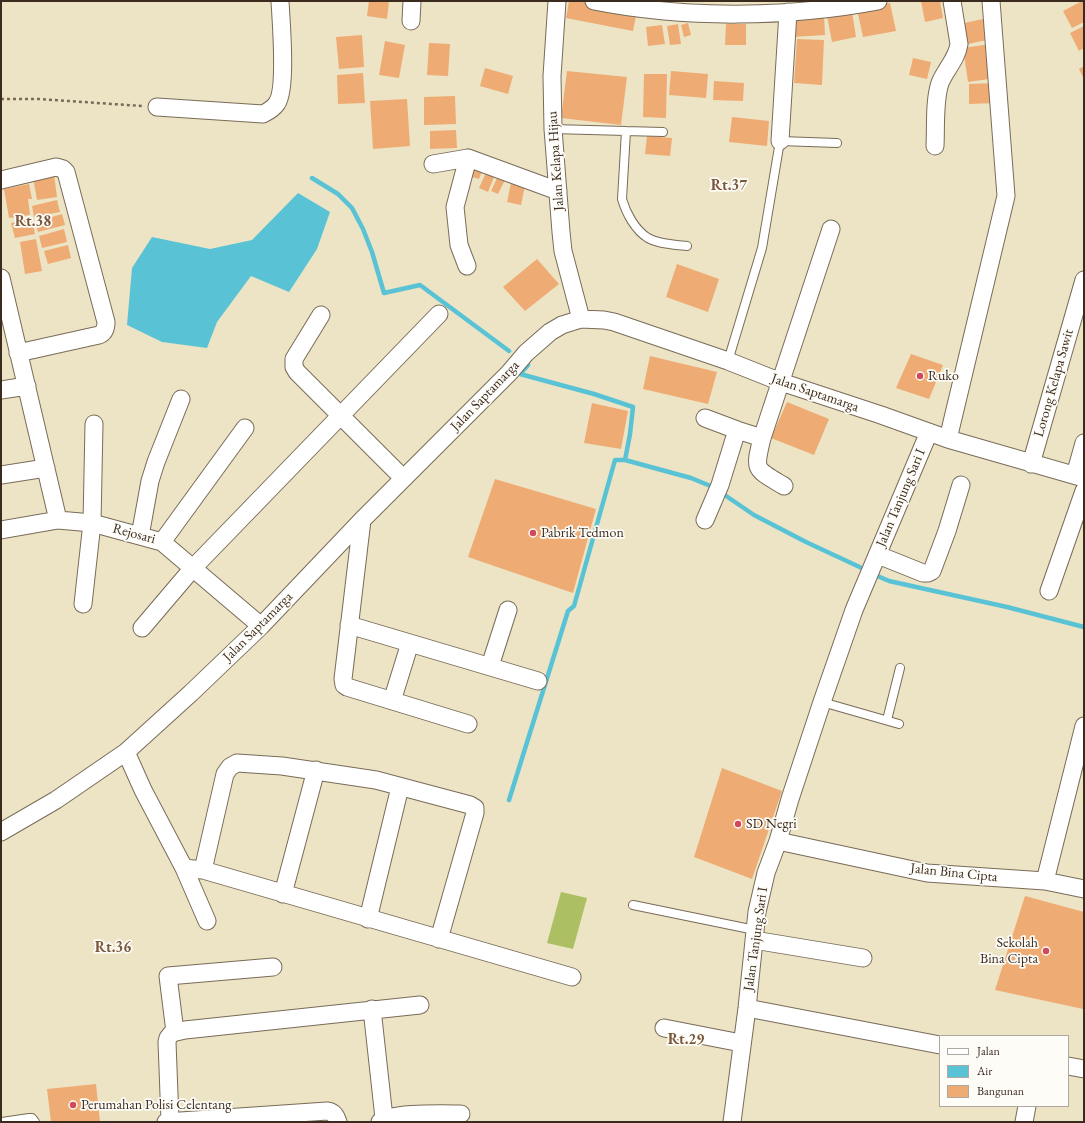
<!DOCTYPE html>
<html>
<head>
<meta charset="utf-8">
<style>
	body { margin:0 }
	#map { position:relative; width:1085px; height:1123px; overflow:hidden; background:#ece4c5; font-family:"EB Garamond",serif }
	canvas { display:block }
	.frame { position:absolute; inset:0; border:2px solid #3b2a1e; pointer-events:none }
	.legend { position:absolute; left:939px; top:1035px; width:130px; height:72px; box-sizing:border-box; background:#fdfcf7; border:1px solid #afa8a0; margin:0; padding:5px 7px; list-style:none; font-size:12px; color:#3b2a1e }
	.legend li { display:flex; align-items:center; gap:8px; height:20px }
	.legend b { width:20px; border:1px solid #afa8a0 }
</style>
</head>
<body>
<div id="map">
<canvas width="1085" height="1123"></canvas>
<div class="frame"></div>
<ul class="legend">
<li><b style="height:5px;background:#fff"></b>Jalan</li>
<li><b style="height:11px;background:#59c3d5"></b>Air</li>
<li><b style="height:11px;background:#eeac74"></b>Bangunan</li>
</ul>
</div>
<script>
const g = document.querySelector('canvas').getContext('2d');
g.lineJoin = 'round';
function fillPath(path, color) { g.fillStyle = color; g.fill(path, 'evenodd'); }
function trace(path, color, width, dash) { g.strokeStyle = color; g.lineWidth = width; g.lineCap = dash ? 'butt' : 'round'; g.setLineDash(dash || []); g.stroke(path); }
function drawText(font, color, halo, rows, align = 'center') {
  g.font = font + ' "EB Garamond",serif'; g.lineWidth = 3.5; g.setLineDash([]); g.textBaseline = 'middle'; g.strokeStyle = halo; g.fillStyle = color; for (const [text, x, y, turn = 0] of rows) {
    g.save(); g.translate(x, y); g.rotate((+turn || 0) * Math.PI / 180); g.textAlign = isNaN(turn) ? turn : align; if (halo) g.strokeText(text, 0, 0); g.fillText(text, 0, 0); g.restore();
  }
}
const green = new Path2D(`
	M561,892L587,898L573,949L547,943Z`);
const water = new Path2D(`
	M298,193L330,212L317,249L289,292L251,276L217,322L207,348L162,342L127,325L132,268L152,237L210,249L252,240Z`);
const stream = new Path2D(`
	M312,178L338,194L352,208L363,229L372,252L384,293L420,285L509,351
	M528,365L520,374L594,394L633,407L630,434L625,460L691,478L713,487L754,515L806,542L866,570
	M873,574L889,581L1007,607L1084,627
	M509,800L568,611L574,606L615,460H625`);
const building = new Path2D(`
	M369,1H389L387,19L367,16Z
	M569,1H585L637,11L633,31L566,18Z
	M921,1H940L943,18L925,22Z
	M1082,1H1084V22L1072,28L1063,11Z
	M890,3L896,31L863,37L857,9Z
	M852,12L856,37L832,42L827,16Z
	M824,16L825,35L793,37V18Z
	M988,18L992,39L968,44L964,23Z
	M688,23L691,35L684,37L681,25Z
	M678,24L681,44L670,45L667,26Z
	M726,24H746V45H725Z
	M662,25L665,44L648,46L646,27Z
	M1084,26V48L1079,51L1070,33Z
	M362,35L364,67L339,69L336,37Z
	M797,39L824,40L822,85L794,83Z
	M385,41L405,45L399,78L379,75Z
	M429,43L450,44L448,76L427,75Z
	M991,44L996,78L968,82L963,48Z
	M913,58L931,62L927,79L909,75Z
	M1084,66V79L1079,69Z
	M485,68L513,76L508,94L480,86Z
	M567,71L627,77L621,125L561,118Z
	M671,71L708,74L706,98L669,95Z
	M363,73L365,103L338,104L337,75Z
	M644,74H667L666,118L643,117Z
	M714,81L744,83L743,101L713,100Z
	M996,83V103L969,104V84Z
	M455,96L456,124L424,125V97Z
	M407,99L410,146L373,149L370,101Z
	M732,117L769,121L767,146L729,142Z
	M456,130L457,148L430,149V131Z
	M647,136L672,138L670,156L645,154Z
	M476,164L484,167L479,179L472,177Z
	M488,168L496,172L488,192L479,188Z
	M54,174L57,197L37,200L33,177Z
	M499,174L506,178L498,194L491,191Z
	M512,178L526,181L521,205L507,202Z
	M29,184L32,199H28L30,215L9,218L4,189Z
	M57,200L60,212L34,217L32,206Z
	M62,214L65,225L38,232L35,222Z
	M32,218L35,234L15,238L11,223Z
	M64,229L67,242L42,248L39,236Z
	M36,239L42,271L25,274L20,242Z
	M68,245L71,258L48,264L44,251Z
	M537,259L559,284L525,311L503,287Z
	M677,264L719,279L708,312L666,297Z
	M911,354L943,365L929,399L896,388Z
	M650,356L717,372L708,404L643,389Z
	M787,402L829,419L814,455L771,438Z
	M592,403L628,411L621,449L584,443Z
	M495,479L596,509L573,593L468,557Z
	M722,768L782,791L752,879L694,857Z
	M1025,896L1084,912L1083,1009L995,990Z
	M96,1084L100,1122H51L47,1089Z`);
const path = new Path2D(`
	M1,99H39L142,106`);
const service = new Path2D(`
	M553,129L626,131
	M663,132L626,131L622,199C626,213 635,230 648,238C659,244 675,245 687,246
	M728,361L762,248L780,141L837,143
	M822,702L899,724
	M887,720L900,668
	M633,905L755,930
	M2,1122L29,1118H32L35,1122`);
const minor = new Path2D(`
	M557,1L552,76L553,129L561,232L563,251L581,319
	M594,1C684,19 789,18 878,1
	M411,21L412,1
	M157,107L263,114C269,111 274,108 277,103C287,88 281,21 280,1
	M780,141L788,12
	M935,146C936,127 934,101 940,83C945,70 957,59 959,44L952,1
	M433,164L468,158L558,191
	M1,180L56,167L63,169L66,172L106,322C106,328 104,333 99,335L18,353
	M467,266L459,245L455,207L468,158
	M1,278L58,520
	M321,315L294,359V367L297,372L403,478
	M1,390L27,386
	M705,418L737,430L762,438
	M948,439L1006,196L991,1
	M1031,464L1084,280
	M1,475L46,468
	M1075,475L1084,443
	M784,486C754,468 754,471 762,438L831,229
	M362,520L343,679L344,685L347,687L468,724
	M705,520L720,485L737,430
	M1,530L58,520L92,523L162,542L261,626
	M140,536L150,481L156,462L181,399
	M162,542L245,428
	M878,555L923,573H928L932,571L947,531L961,485
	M1049,591L1084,491
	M83,604L92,523L94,424
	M349,625L538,681
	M142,628L193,568L439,314
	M490,666L508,610
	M392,701L410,643
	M126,752L143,790L184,868L207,921
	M1,832L56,800L126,752L191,693L261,626L362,520L509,373L526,353L550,332L562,325L581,319L604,320L614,322L728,361L781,382L881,415L948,439L1084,478
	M778,841L927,873L1045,881L1084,889
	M184,868L203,870L572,977
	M203,870L225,774L230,767L237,763L282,766L376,780L470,805L475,808V813L439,939
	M1045,881L1084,726
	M283,894L316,770
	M368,919L400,787
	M754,940L863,958
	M747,1008L940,1045
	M372,1009L384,1118
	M664,1028L741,1043
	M175,1032L168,976L273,967
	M1068,1066L1084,1069
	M170,1121L167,1042L168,1038L172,1033L185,1030L420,1005
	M166,1122L327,1111C334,1112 336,1116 338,1122
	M380,1122C388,1112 446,1114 461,1114
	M732,1122L747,1008L757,912L766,873L778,841L790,799L822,702L854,610L929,432
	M1024,1122L1027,1106`);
const markers = [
	[920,376,4,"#d1495b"],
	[533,533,4,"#d1495b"],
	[738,824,4,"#d1495b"],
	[1046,951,4,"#d1495b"],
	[73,1105,4,"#d1495b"]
];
const streetNames = [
	["Jalan Kelapa Hijau",556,161,-94],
	["Lorong Kelapa Sawit",1054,383,-74],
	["Jalan Saptamarga",815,393,19],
	["Jalan Saptamarga",485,396,-46],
	["Jalan Tanjung Sari I",901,498,-67],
	["Rejosari",134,534,15],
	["Jalan Saptamarga",258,627,-45],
	["Jalan Bina Cipta",954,873,6],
	["Jalan Tanjung Sari I",756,939,-82]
];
const poiNames = [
	["Ruko",928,376],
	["Pabrik Tedmon",541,533],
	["SD Negri",746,824],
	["Sekolah",1038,943,"right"],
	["Bina Cipta",1038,959,"right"],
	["Perumahan Polisi Celentang",81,1105]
];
const neighbourhoodNames = [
	["Rt.37",729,186],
	["Rt.38",33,222],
	["Rt.36",113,948],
	["Rt.29",686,1040]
];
fillPath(green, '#adbf63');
fillPath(water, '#59c3d5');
trace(stream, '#59c3d5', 4.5);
fillPath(building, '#eeac74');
trace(service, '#796b58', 10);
trace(minor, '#796b58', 19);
trace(path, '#796b58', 2.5, [3, 3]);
trace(service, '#fff', 8);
trace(minor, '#fff', 17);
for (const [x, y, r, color] of markers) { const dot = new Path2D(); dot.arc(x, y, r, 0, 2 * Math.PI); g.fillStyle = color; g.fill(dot); trace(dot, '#fdfcf7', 1.5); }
drawText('14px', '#3b2a1e', '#fdfcf7', streetNames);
drawText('14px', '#3b2a1e', '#fdfcf7', poiNames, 'left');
drawText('bold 15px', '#7a583c', '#fdfcf7', neighbourhoodNames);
</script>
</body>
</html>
